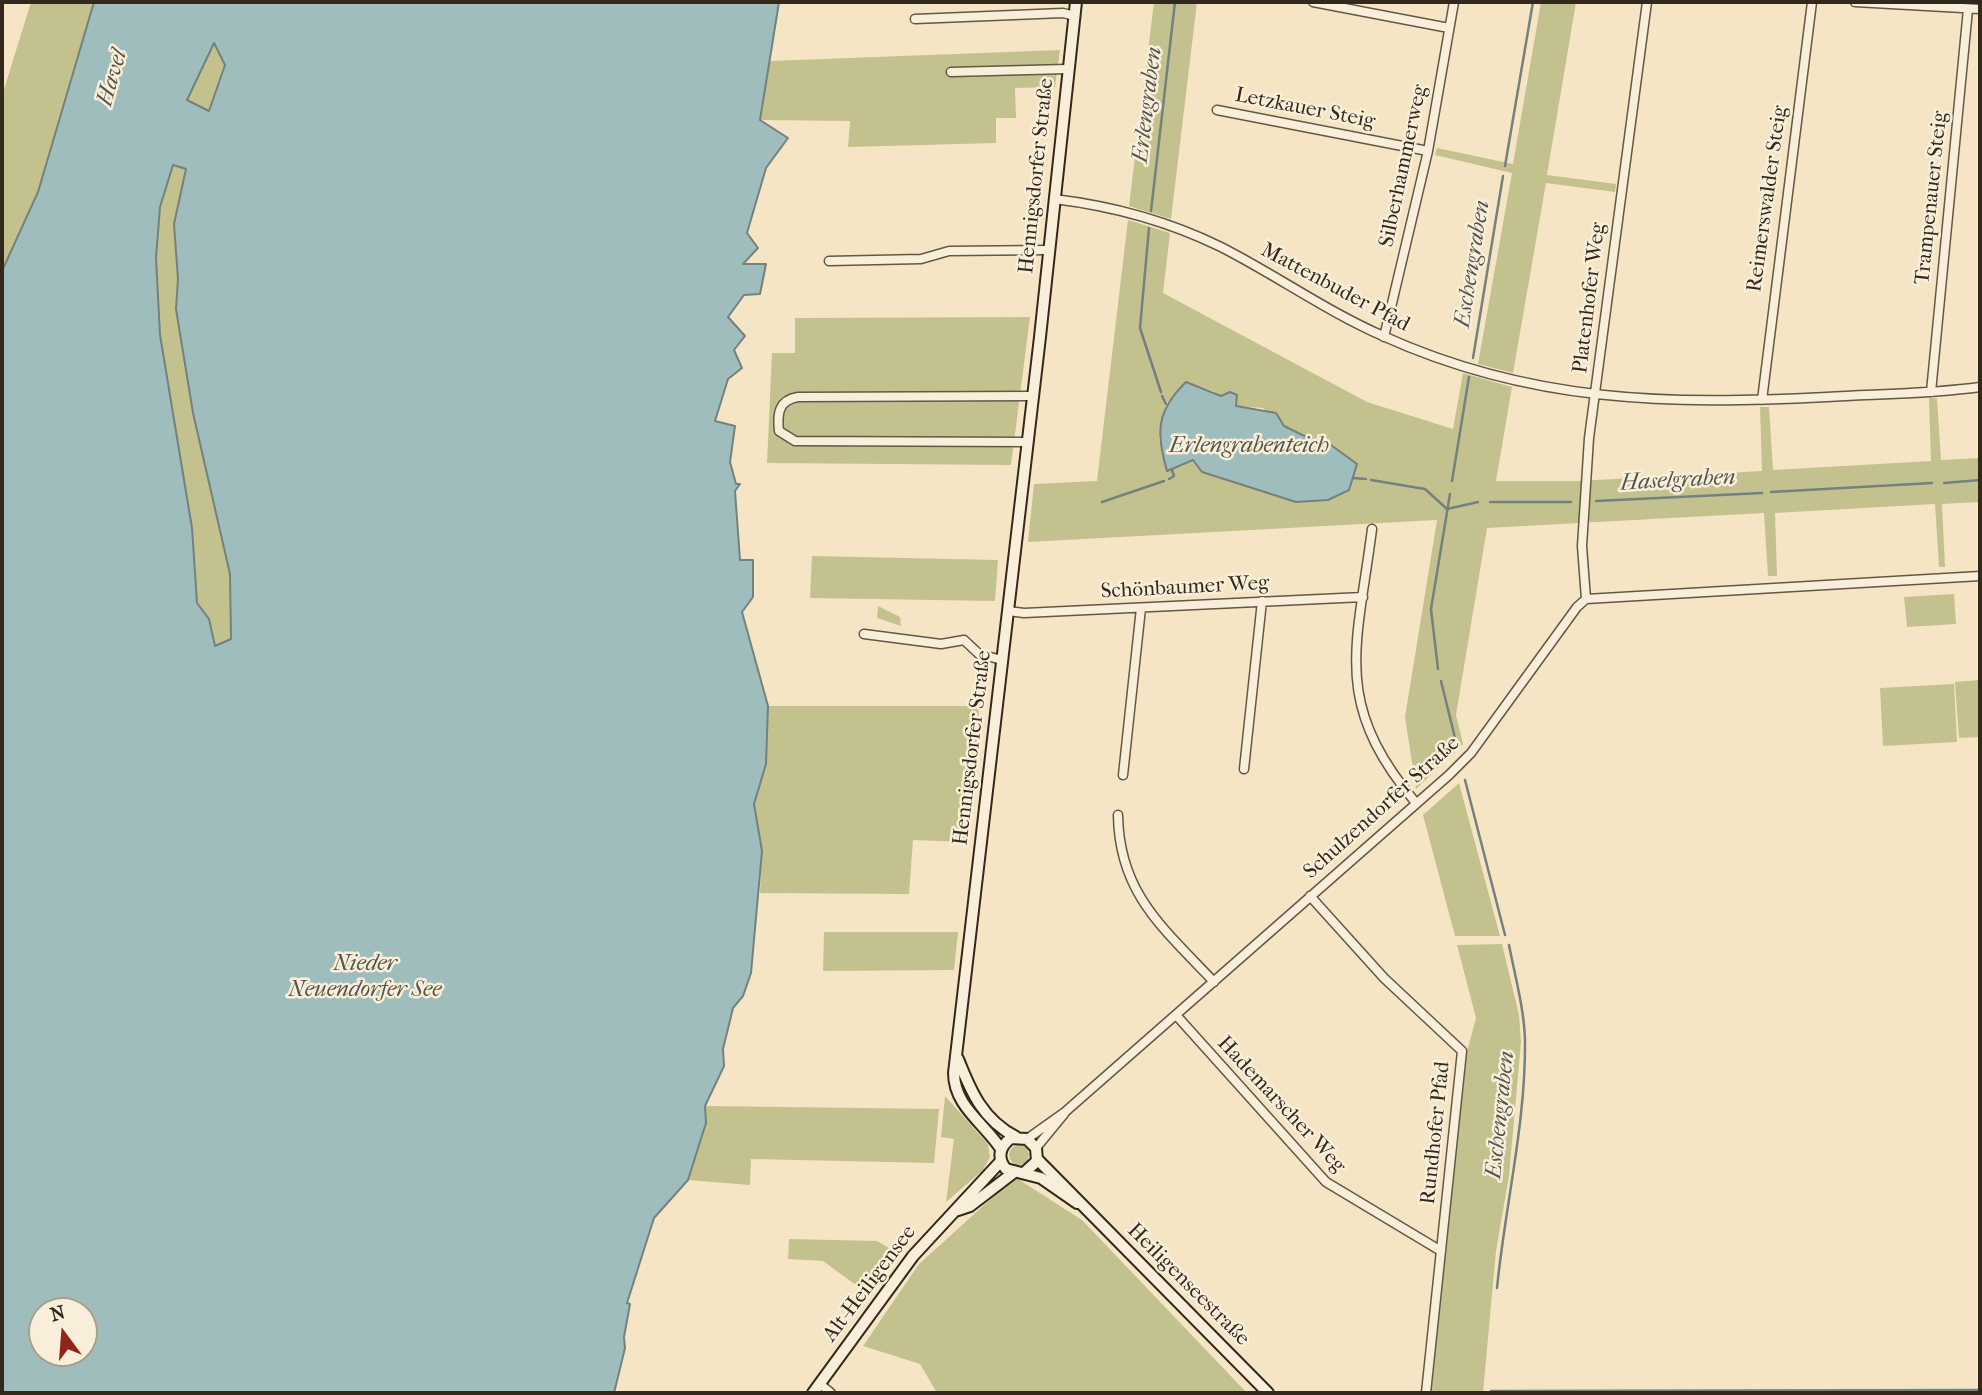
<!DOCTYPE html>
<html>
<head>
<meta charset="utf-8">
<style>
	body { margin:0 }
	#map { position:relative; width:1982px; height:1395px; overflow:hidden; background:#f6e5c4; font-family:"IM FELL French Canon",serif }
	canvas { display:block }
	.frame { position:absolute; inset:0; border:4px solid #32281c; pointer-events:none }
	.north { position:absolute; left:28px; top:1297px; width:70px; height:70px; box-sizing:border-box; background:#f9eed9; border:2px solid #a99f8d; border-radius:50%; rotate:344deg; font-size:19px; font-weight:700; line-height:28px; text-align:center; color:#32281c }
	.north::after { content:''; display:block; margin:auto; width:24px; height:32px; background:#8f2418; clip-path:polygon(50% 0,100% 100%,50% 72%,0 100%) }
</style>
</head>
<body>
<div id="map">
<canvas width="1982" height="1395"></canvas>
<div class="frame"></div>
<div class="north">N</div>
</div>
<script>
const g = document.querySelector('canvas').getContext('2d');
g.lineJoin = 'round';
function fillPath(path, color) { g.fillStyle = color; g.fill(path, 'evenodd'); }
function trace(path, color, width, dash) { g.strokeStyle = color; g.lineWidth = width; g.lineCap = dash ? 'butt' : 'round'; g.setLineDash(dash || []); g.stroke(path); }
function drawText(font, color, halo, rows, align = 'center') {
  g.font = font + ' "IM FELL French Canon",serif'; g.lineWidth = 5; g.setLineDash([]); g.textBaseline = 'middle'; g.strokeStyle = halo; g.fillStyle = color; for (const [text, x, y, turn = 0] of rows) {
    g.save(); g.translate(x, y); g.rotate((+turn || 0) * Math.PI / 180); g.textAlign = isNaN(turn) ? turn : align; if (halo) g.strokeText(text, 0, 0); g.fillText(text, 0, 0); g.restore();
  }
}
const green = new Path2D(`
	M31,2H94L38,192L2,271V96Z
	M219,2L238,22L215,93L214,187L248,633L224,657L198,645L154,327V204Z
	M767,2H779L770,61L1060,50L1055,87L1015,88L1016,118H996V143L848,147L850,121L760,120L767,76Z
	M1154,2H1197L1171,219L1129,206Z
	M1541,2H1576L1547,175L1616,184L1615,192L1546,183L1513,373L1478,364L1512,173L1435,155L1437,148L1513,164Z
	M1128,220L1170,233L1163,293L1367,402L1453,429L1463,373L1512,387L1496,481H1578L1762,471L1760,407H1769L1773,470L1931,461L1929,398H1937L1941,460L1980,458V502L1942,504L1945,567H1939L1935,504L1775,513L1777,576H1768L1764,513L1487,528L1456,715L1463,744L1416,789L1405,717L1437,520L1028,542L1034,484L1097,481ZM1186,382L1213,391L1236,406L1263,408L1284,426L1339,450L1357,465L1348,490L1296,502L1202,472L1193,459L1159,441L1166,404Z
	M1030,317L1011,465L767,463L772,353H795V318Z
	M812,556L998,560L995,601L810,598Z
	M1954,594L1956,624L1907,627L1904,597Z
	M878,606L900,617L901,626L877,618Z
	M1980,680V737L1959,738L1955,682Z
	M1954,684L1957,742L1883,746L1880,688Z
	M768,706H979L976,779L967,842L913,840L909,894L760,893L762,851L754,804L766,764Z
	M1459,783L1500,936H1455L1423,815Z
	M824,932H958L954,970L823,971Z
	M1502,944L1519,1015L1521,1042L1509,1176L1496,1251L1483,1393H1431L1465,1059L1476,1018L1457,945Z
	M724,1056L706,1106L939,1109L934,1163L751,1159L750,1185L688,1180L697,1153L703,1061Z
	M945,1096L988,1144L990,1157L983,1170L946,1202L954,1139L941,1137Z
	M1009 1155a10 10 0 1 1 20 0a10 10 0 1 1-20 0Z
	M1015,1177L1082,1220L1247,1393H937L920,1364L863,1346L919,1264Z
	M789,1239L877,1241L899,1254L871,1296L823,1261L788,1259Z`);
const water = new Path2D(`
	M94,2H779L760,120L788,138L766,168L747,233L758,248L743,264H766L760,294L744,295L728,317L745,336L734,350L742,368L728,379L715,421L735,426L730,462L736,484H740L735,491L740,560H753V597L742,612L768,706L766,764L754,804L762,851L751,973L743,996L733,1008L723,1049L724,1066L705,1106L706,1123L688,1180L654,1218L627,1303L630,1304L624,1337L625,1348L614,1393H2V271L38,192ZM214,43L225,65L209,111L187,100ZM173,165L186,169L174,224L178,279L176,309L193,413L230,574L231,639L215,646L209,619L197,603L192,528L160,335L156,258L160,207ZM42,1311H84V1353H42Z
	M1186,382L1221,396L1230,392L1237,395L1236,406L1276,413L1284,426L1319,443L1324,440L1357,464L1349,490L1328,500L1296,502L1202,472L1193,460L1167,471C1156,433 1156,411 1186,382Z`);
const stream = new Path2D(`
	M1505,166L1533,2
	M1151,211L1175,2
	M1149,228L1140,328L1161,392
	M1473,358L1503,176
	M1162,396L1166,404
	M1353,478L1366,479
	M1169,479L1174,476L1172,470
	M1371,480L1425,489L1447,509L1478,502
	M1452,481L1469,377
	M1944,483L1980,480
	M1771,492L1932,483
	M1596,501L1762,493
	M1102,502L1164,481
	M1490,502H1571
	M1438,669L1431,609L1450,494
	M1441,681L1457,746
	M1465,780L1505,935
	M1497,1288C1505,1206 1526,1123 1525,1040C1524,1008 1515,976 1509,945
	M1491,1391L1980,1390`);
const street = new Path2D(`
	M1313,2L1449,28
	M1855,2L1980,9
	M915,19L1063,13L1075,16
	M951,72L1067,69
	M1217,110L1428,151
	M1054,199C1113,206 1168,221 1221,247C1276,275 1326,311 1383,336C1531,403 1669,405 1827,397C1878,394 1930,394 1980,387
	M829,261L921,259L949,251L1048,250
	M1384,337L1428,151L1454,2
	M1931,392L1968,9
	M1762,400L1812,2
	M1027,442L795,441L779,431C777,413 779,400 798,397L1032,396
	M1372,529C1357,648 1331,702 1416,803
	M1586,599L1582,546L1589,438L1647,2
	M1008,611L1024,613L1363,597
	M864,634L941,644L964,640L979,654L1002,660
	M1244,769L1262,601
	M1123,775L1141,608
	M1118,815C1119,893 1163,928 1214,982
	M1310,896L1384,978L1462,1051L1426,1393
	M1176,1015L1326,1182L1441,1251
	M1027,1139L1065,1112L1449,775L1471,753L1577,607L1586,599L1980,576
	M1036,1148L1064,1114
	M820,1384L831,1393`);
const secondary = new Path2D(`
	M958,1059C971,1092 983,1120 1016,1137
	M1001,1149C984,1123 954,1106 954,1073L1040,337L1076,2
	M1037,1159L1268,1393
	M1024,1173L1037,1161L1036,1148L1027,1139L1011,1138C999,1147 997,1158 1006,1169L1041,1178L1077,1203
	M958,1210L970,1206L1013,1173
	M813,1393L913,1256L1001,1161`);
const streetNames = [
	["Letzkauer Steig",1305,109,11],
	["Silberhammerweg",1404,166,-78],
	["Hennigsdorfer Straße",1037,176,-84],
	["Trampenauer Steig",1932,198,-84],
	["Reimerswalder Steig",1768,199,-82],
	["Mattenbuder Pfad",1335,288,28],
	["Platenhofer Weg",1590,298,-83],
	["Schönbaumer Weg",1185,588,-3],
	["Hennigsdorfer Straße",973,748,-83],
	["Schulzendorfer Straße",1382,808,-42],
	["Hademarscher Weg",1281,1105,47],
	["Rundhofer Pfad",1436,1133,-84],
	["Alt-Heiligensee",870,1284,-53],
	["Heiligenseestraße",1188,1285,45]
];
const waterNames = [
	["Havel",113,78,-74],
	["Erlengraben",1148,105,-83],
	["Eschengraben",1473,264,-81],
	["Erlengrabenteich",1249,446],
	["Haselgraben",1678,481,-3],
	["Nieder",365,964],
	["Neuendorfer See",365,990],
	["Eschengraben",1501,1115,-84]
];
fillPath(green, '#c3c28f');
fillPath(water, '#a0bdbd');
trace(water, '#74817d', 2);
trace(stream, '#74817d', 2.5);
trace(street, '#635746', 11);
trace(secondary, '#32281c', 14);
trace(street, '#f9eed9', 8);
trace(secondary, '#f9eed9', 10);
drawText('21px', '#32281c', '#f9eed9', streetNames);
drawText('italic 23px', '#53554c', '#f9eed9', waterNames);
</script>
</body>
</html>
